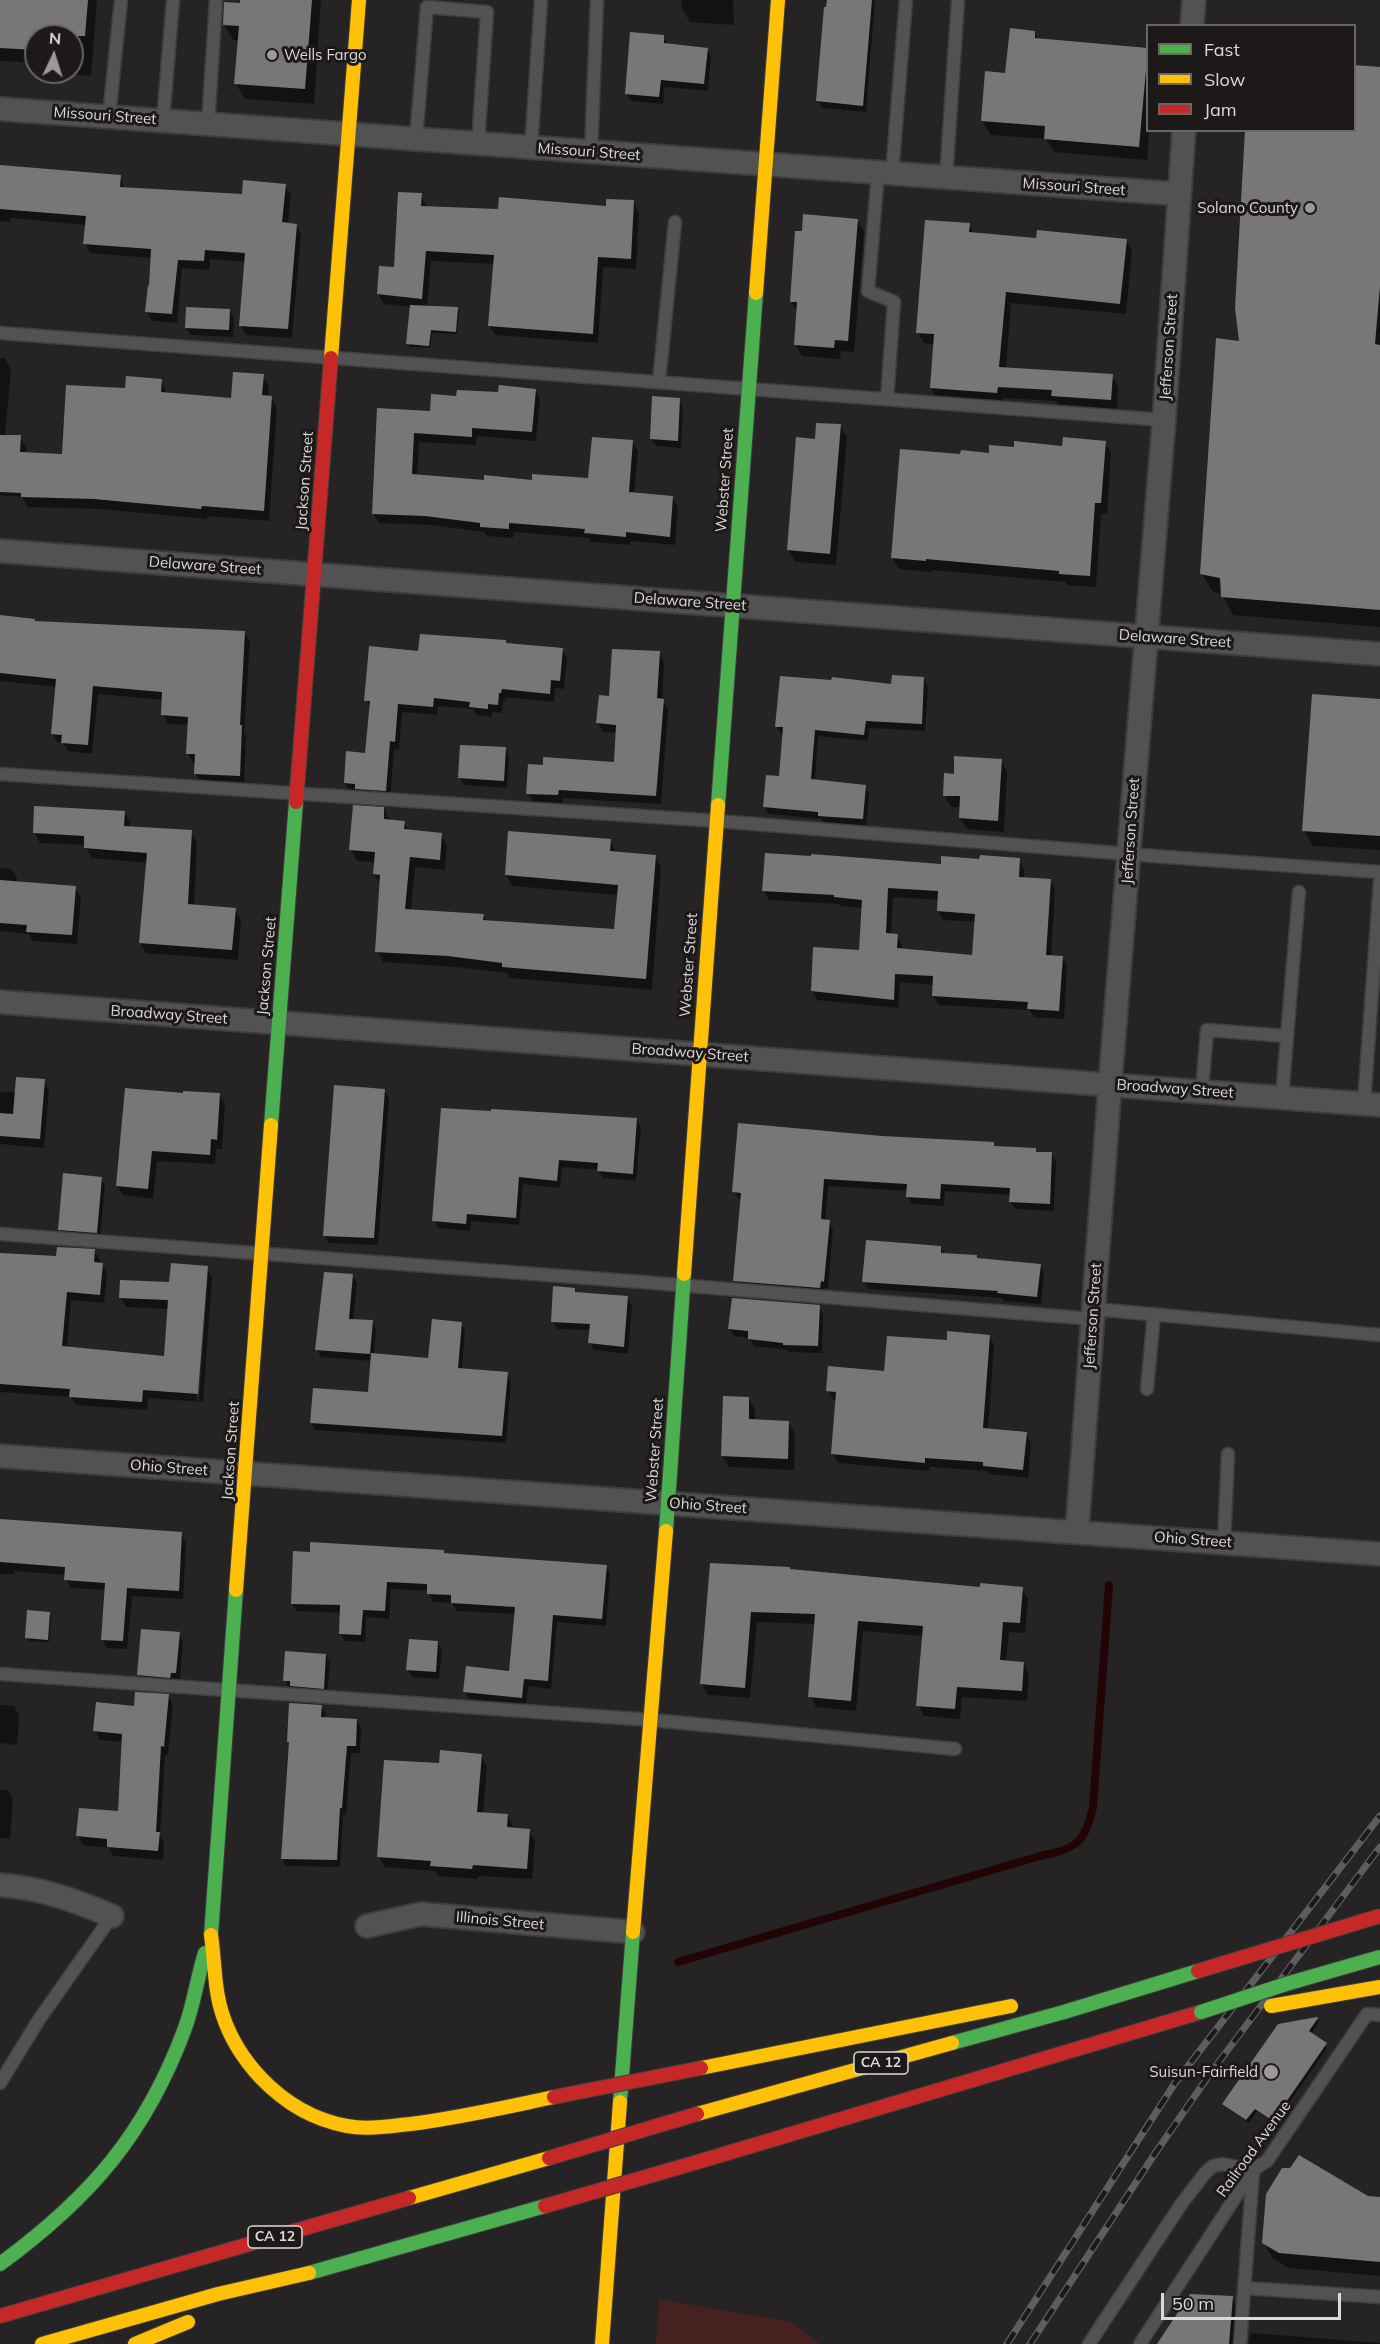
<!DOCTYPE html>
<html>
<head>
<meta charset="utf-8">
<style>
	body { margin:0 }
	#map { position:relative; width:1380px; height:2344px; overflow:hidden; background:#252323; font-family:Mulish,sans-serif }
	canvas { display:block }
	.legend { position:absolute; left:1146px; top:24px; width:210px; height:108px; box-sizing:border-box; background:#1d1919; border:2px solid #696666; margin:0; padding:8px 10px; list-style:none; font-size:18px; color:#dcd9d9 }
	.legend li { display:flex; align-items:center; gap:12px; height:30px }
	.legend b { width:30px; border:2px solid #696666 }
	.north { position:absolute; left:24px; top:24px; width:60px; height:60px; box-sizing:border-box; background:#1d1919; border:2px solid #696666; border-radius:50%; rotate:4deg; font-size:16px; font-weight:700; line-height:24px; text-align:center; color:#dcd9d9 }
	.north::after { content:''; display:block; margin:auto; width:21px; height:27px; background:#9c9999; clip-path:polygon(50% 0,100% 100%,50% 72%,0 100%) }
	.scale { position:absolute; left:1161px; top:2293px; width:180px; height:27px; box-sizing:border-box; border:3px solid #dcd9d9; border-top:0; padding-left:8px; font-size:18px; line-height:21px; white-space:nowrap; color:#dcd9d9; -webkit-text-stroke:4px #1d1919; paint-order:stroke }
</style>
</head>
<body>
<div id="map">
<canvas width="1380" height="2344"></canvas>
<ul class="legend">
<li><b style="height:8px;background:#4caf50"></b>Fast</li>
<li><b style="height:8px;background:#ffc107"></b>Slow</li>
<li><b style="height:8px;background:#c62828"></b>Jam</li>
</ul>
<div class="north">N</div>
<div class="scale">50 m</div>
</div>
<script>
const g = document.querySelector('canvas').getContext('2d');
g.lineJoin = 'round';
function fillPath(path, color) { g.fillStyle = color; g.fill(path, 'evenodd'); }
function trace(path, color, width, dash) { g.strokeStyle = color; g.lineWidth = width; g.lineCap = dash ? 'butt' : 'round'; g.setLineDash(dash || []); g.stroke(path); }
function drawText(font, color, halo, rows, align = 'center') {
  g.font = font + ' Mulish,sans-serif'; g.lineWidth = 6; g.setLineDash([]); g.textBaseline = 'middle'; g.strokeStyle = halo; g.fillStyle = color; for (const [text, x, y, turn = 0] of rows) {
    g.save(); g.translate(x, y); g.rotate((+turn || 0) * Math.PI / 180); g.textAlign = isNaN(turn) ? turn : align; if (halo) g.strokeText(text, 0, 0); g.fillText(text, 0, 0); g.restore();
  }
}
const green = new Path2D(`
	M659,2299L792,2322L820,2344H656Z`);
const shadow = new Path2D(`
	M0,0H97L91,76L44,72H72V36H36V63L0,61Z
	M242,0H321L314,104L245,99L236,84L239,41L233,40L224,25L241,4Z
	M682,0H733L734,25L690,22L681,7Z
	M828,0H875L866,112L822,108L818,101Z
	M1034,32L1039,40L1147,49L1148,130H1149L1147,160L1054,152L1046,139L991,135L982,121L1006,75Z
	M663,36L668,44L707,49L711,56L708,91L664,87L663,104L631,101L626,93Z
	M1380,68V627L1233,615L1222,594L1213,592L1202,574L1241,342L1354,130Z
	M0,165L120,177L125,189L243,196L285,186L291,195L288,224L296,225L301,234L292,338L246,335L241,325L246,262L210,259L209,270L182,268L177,323L152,321L147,311L152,258L90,253L85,243L86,225L11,218L10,222L0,221Z
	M421,195L427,208L499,211L607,207L633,202L639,212L636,269L603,267L598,343L495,335L489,325L495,264L431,261L427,307L457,309L459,312L457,334L432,333L430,348L410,347L408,343L411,307L384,304L378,294L395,269Z
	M857,220L864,232L854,352L841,351L840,359L802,356L795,344L798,313L791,302Z
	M969,225L974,234L1038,239L1126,240L1132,251L1126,314L1011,303L1006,369L1112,375L1118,386L1117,411L1059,406L1056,401L1003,398V404L937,399L931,388L934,344L924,343L918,332Z
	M230,311L234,318L233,337L191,335L186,328Z
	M0,358H5L11,369L5,436L20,437L26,447V454L63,455L126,390L161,381L167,394L232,399L263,376L269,386L268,397H271L277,408L269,521L207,516V519L101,509L28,507L22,497L0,495Z
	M535,390L540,399L536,441L477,436L476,445L419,442L417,476L485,482L590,480L632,442L638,451L634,494L672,498L678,507L675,545L631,541L630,545L591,542L589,538L514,532L513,538L487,536L484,532L431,525L379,523L373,513L378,410L431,412L458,398Z
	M679,400L683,407L681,448L656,446L651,439Z
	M840,426L847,437L836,565L795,562L788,550L816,441Z
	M1105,442L1111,453L1107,514H1101L1096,587L1067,585L1065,582L932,570L931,572L899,569L892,558L962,455L990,454L1015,449L1064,447Z
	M0,617L36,623L244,632L250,641L244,733L246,736L244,785L201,783L196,774V763H193L188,754L189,725L168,724L163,715L164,700L98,694L92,754L68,751L63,743H58L53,734L57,687L0,681Z
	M507,644L562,649L567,658L564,689L555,688L554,702L506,697L505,701H503L502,713L492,712V717L476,715L473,709L438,706L437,715L402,712L399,750L394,749L390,799L350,791L345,783L366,754L371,708L366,700L419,652Z
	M659,653L664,662L662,700L668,709L661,804L563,798V803L533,802L528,793L615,763L617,733L603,732L598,723Z
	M924,679L928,686L925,731L869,728L868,741L818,736L815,781L865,786L869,793L866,826L824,823L822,819L769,814L764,807L780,778L784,734H781L776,726L893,686Z
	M1380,701V850L1313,846L1304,830Z
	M505,749L509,756L507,788L464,785L460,778Z
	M1001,760L1007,772L1004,832L967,829L960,818L961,807H951L944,795L955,775Z
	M384,809L390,820L404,822L408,830L441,834L447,845L445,870L415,867L411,911L483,915L487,922L616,931L618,895L512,886L506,875L610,841L616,852L655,856L661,867L652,990L509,978L507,973L455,967L383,962L377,951L380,884L374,874L375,862L357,861L351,850Z
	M125,813L130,823V828L191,832L197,842L194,906L235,909L241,920L238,960L146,953L140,943L148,863L91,858L85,845L40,843L34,832Z
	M981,860H1019L1024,869V879L1050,880L1055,889L1051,957H1062L1067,966L1064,1019L1034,1017L1030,1010L939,1005L933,996L934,985L900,982L898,1008L817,1000L812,991L861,951L863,908L840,906L839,904L769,900L764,891ZM893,897L939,900L938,911L943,920L976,922L973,956L902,950V945L897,935H891Z
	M0,868L11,869L17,878L16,883L75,888L81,897L77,944L33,941L29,934L0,931Z
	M44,1081L49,1090L44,1148L0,1144V1092H16Z
	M385,1091L389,1098L378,1245L329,1243L325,1236Z
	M219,1094L225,1104L222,1149H216L215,1164L157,1161L153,1199L123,1195L117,1186L184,1095Z
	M442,1110L637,1119L641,1127L636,1181L603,1178L598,1170L562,1167L560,1188L523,1184L519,1225L471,1221L470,1231L438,1228L434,1220Z
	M882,1138L993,1144L995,1148L1035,1150L1037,1153L1051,1154L1056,1161L1054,1211L1015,1209L1011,1202V1195L945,1191L944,1206L912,1204L908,1197V1191L828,1186L825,1221H829L833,1229L828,1289L824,1288V1295L739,1288L735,1281L742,1199H738L734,1191Z
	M101,1178L105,1186L100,1240L64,1237L60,1230Z
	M940,1247L945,1255L976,1257L978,1259L1040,1266L1044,1273L1041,1304L1003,1301L1002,1298L868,1289L864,1281Z
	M94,1251L100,1260L99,1264H102L107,1273L104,1303L71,1300L67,1348L165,1358L169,1309L126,1307L121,1298L171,1284L207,1268L212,1277L203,1402L148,1398L147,1410L76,1405L71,1397L0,1392V1257H58ZM205,1274H208L199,1402L196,1401Z
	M352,1276L357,1283L353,1320L372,1322L376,1329L374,1355L430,1360L461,1324L465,1331L462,1369L507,1373L511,1381L506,1443L315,1430L311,1423L369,1393L372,1361L321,1357L317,1349Z
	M574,1289L577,1293L627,1298L632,1305L628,1354L594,1350L590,1343L591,1330L557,1329L553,1321Z
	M819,1306L823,1314L822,1353L789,1352L788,1350L754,1346L749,1338L734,1336L730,1329Z
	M989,1336L994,1345L988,1430L1026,1434L1031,1443L1028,1478L989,1474L987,1471L930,1467L929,1471L838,1463L832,1453L837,1400H833L828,1390L886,1372L948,1342Z
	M749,1399L755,1410V1421L788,1422L795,1434L794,1470L729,1467L722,1456Z
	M0,1521L181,1534L186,1542L183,1599L132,1596L127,1649L107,1648L102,1639L106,1590L71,1588L66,1579V1575L14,1571V1574H0Z
	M443,1551L446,1555L606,1566L610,1574L606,1626L557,1622L551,1689L528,1686L526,1705L469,1699L465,1691L511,1672L516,1614L457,1611L452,1603L433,1602L428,1591L391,1589L389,1619L366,1617L365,1642L345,1641L340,1634L341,1613L297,1611L292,1604Z
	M711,1564L981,1588L1022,1589L1028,1599L1025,1633L1009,1632L1006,1662L1023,1663L1029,1674L1027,1701L962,1697L960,1719L924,1716L918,1705L924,1636L863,1631L856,1711L816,1707L810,1696L816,1624L757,1622L750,1698L708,1695L702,1684Z
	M49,1613L51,1616L49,1642L29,1641L27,1638Z
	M179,1634L183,1641L180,1680H174V1685L142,1682L138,1675Z
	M437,1642L442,1650L439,1679L412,1677L408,1670Z
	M326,1655L330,1663L327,1696L295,1693L292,1688H289L285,1680Z
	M136,1693L168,1696L173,1705L168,1755H165L160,1836L164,1843L163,1860L113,1856L109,1848L83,1845L78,1836L119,1813L123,1742L100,1740L95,1731L134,1707Z
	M0,1705L14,1706L19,1715L17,1745L0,1743Z
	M321,1706L326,1714L325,1718L357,1720L361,1728L360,1753H351L346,1815H343L340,1867L286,1866L282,1859L291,1746L288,1742Z
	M481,1755L487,1766L483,1814L508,1815L514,1829L529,1830L535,1841L532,1879L478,1876V1879L438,1876L435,1871L385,1867L379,1857L440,1765Z
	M0,1790H8L13,1799L10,1839L0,1838Z
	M1317,2020L1319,2022L1311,2034L1327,2048L1275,2123L1257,2111L1249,2123L1226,2107L1224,2104L1279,2025Z
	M1367,2197L1380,2198V2276L1289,2268L1273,2259L1264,2243Z
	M1232,2298L1238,2309V2344H1159Z
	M1251,2333L1380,2343V2344H1249Z`);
const stream = new Path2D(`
	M678,1962L1040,1856C1077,1848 1084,1844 1093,1807L1109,1585`);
const building = new Path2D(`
	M0,0H88L85,36H36V50L0,48Z
	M240,0H312L305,89L234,84L239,26L223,25L224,2L240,3Z
	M827,0H872L863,106L816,101L824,7H826Z
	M1010,28L1035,31V38L1148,48L1139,147L1044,139L1045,126L981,121L985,71L1005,73Z
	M630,32L664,35V43L708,48L704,84L661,80L659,97L625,94Z
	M1354,65L1380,67V286L1375,344L1380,345V610L1221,597L1220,578L1200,574L1216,338L1239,341L1235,308L1245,130H1354Z
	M0,165L121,175L120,187L242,194L243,180L286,184L282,222L297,224L288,329L239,326L245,253L205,250L204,261L178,260L172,314L145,312L148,285L149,286L151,249L83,244L86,216L0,209Z
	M398,192L422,193L421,206L498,209L499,197L606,206V199L634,200L631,259L598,257L593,334L488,326L494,255L426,251L422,299L377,294L379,266L394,267Z
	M803,214L858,219L848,341L835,340L834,348L794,345L797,302H790L795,231H802Z
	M925,220L970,223L969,232L1036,238L1037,230L1127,239L1120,304L1006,292L999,367L1113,374L1111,400L1051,396L1052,390L998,387L997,393L930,388L934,334L916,333Z
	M410,305L458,307L456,332L431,330L429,346L406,344Z
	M186,307L230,309L229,330L185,328Z
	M233,372L264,374L262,395L272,396L264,511L202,506L201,509L94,499L21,497V493L0,492V435H21L20,452L62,454L66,385L125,388L126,376L162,379L161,392L231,398Z
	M499,385L536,389L532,432L472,428V437L414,433L412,474L484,480V475L532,480V474L588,478L592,437L633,440L629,492L673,496L670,537L626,532V537L584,533L585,529L509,523V529L480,527V523L425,516L372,514L377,408L430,411L431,394L456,396L457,390L498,392Z
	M652,396L680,398L678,441L650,439Z
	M816,423L841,424L830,554L787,550L796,437L815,439Z
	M1063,437L1106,441L1101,503H1095L1090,576L1059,574V571L926,559V561L891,558L900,449L960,454L961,450L989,453V445L1014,447V441L1062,446Z
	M0,615L35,619V621L245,631L240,725H242L240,776L194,774L195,754H186L188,717L161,715L162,692L93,686L88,745L61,743L62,735L51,734L56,679L0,673Z
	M420,634L506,640V643L563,648L560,681L551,680L550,694L502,689L501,693H499L498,705L488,704V709L469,707L470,702L434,698L433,707L398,704L395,742L390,741L386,791L355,789V784L344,783L346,751L365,753L370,701H364L369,646L418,651Z
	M612,649L660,651L657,698L664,699L656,796L559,790L558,795L526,794L528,764L543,765V757L614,762L616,725L596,723L599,695L609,696Z
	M892,675L924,677L922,724L866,721L864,735L815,730L811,779L866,785L863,819L818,816V812L763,807L766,775L779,776L783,727H775L780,676L831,680L832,677L891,684Z
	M1312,694L1380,699V836L1302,831Z
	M460,745L506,747L504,781L458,778Z
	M954,756L1002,759L998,821L959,818L960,796H943L944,773L954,774Z
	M353,805L384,807V819L405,821L404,829L442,833L440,860L410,857L405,909L484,914L483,920L614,929L618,885L505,875L508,831L611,839L610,851L656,855L646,979L502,967V963L448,956L375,952L380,875L373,874L375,852L349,850Z
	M34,806L125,811L124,826L192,830L188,904L236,908L232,950L139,943L147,853L84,848V836L33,833Z
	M765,853L811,856V854L941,864V856L979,859L980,855L1020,858L1019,877L1051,879L1046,955L1063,956L1059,1011L1027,1009L1028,1002L932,996L933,976L895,974L894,1000L811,991L813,947L859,950L862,900L834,897V895L762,891ZM888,888L938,891L937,911L975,914L972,955L897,948L898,934L886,933Z
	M0,880L76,886L72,935L26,932L27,925L0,923Z
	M16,1077L45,1079L40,1139L0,1136V1113L13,1114Z
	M334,1085L385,1089L374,1238L323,1236Z
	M125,1088L183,1093V1091L220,1093L217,1140L211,1139L210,1155L152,1151L148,1189L116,1186Z
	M441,1108L491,1111V1109L637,1118L633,1174L597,1171L598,1163L559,1160L557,1181L519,1177L516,1218L467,1214L466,1224L432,1221Z
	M738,1123L882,1136L994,1142V1146L1036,1148V1152H1052L1050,1204L1009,1202L1010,1188L941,1184L940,1199L906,1197L907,1184L824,1179L821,1219L830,1220L824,1282L821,1281L820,1288L733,1281L741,1193L732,1192Z
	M63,1173L102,1177L97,1233L58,1230Z
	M866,1240L941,1246V1253L977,1255V1258L1041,1264L1037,1297L997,1293L998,1291L862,1282Z
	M57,1247L95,1249L94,1262L103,1263L100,1295L67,1292L62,1346L164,1356L168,1300L119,1298L120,1280L169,1282L171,1263L208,1266L198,1394L143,1390L142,1402L69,1397L70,1389L0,1384V1253L56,1256Z
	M324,1272L353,1274L349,1319L373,1320L370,1354L315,1350Z
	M553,1286L575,1288V1292L628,1296L624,1347L588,1343L590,1324L551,1322Z
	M732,1298L820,1305L818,1346L783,1345V1343L748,1339V1331L728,1329Z
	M432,1319L462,1322L458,1368L508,1372L502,1436L310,1423L313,1388L368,1392L371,1353L428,1358Z
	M947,1331L990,1335L983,1428L1027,1432L1023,1470L983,1466V1462L925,1458V1463L831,1454L836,1392L826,1391L828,1366L884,1371L887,1336L947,1340Z
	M723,1396L749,1397V1419L789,1421L788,1459L721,1456Z
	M0,1519L182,1532L179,1591L127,1588L123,1641L101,1640L105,1583L64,1580L65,1567L0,1562Z
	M310,1542L444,1550V1553L607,1565L602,1619L553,1615L548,1681L524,1679L522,1698L463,1692L466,1666L509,1671L515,1607L451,1603V1595L427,1594V1584L387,1582L385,1611L363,1610L361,1635L339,1634L340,1605L291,1604L293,1551L310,1552Z
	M710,1563L790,1567V1569L980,1587V1583L1023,1587L1020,1623L1003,1622L1000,1660L1024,1662L1022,1691L957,1687L955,1709L916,1706L923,1626L858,1621L851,1701L808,1697L815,1614L751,1612L745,1688L700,1684Z
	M27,1610L50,1612L48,1640L25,1638Z
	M141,1629L180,1632L176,1673H171L170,1678L137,1675Z
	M409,1639L438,1641L436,1672L406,1670Z
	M285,1651L326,1654L324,1689L290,1686V1681H283Z
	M135,1692L169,1694L164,1747L161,1746L156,1832H160L158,1851L107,1847V1839L76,1836L79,1808L118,1811L122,1734L93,1731L96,1702L134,1706Z
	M289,1703L322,1705L321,1717L357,1719L356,1746H347L342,1808H340L337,1860L281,1859L289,1742H287Z
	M440,1750L482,1754L477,1812L508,1814L507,1827L530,1829L527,1869L473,1865L472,1869L430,1866L431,1861L377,1857L384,1760L439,1763Z
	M1317,2017L1318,2018L1309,2031L1327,2043L1273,2121L1255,2109L1246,2120L1222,2104L1278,2024Z
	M1299,2155L1368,2196L1380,2197V2262L1279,2253L1262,2243L1266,2194L1282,2168H1290Z
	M1190,2294L1233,2296L1229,2344H1157Z`);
const lane = new Path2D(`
	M109,117L121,0
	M163,121L173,0
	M208,125L216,0
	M416,139L427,7L487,12L478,144
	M531,148L541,0
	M591,152L597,0
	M878,173L868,291L894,302L887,399
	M892,174L906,0
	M946,178L958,0
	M0,333L1164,420
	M659,382L675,222
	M0,774L717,821L1167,857L1380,872
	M1202,1091L1207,1030L1287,1036
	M1282,1097L1299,892
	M1364,1103L1380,881
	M0,1234L642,1282L1093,1319
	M1094,1309L1380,1335
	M1147,1389L1154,1314
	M1224,1543L1228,1454
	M0,1674L652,1720L955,1749
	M0,2083L38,2021L112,1916
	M1245,2288L1380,2297
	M1089,2344L1182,2203L1206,2172L1213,2166L1222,2164L1253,2170
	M1140,2344L1253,2170L1267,2161L1367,2014L1380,2015
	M1240,2344L1253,2172`);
const street = new Path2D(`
	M1192,26L1194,0
	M0,109L1179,194
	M0,551L1380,654
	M0,1002L1380,1105
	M0,1456L1380,1554
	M1077,1532L1110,1084L1164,420L1184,130
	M0,1885C41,1888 74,1900 112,1916
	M367,1926L421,1914L633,1932`);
const fast = new Path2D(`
	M718,805L756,293
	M271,1125L296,802
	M666,1531L684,1274
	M211,1935L236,1590
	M952,2043L1064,2012L1198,1971
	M620,2102L633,1932
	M0,2264C90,2198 146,2134 185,2028C194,2004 197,1978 205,1953
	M309,2273L545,2206`);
const slow = new Path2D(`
	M756,293L778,0
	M331,358L359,0
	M684,1274L718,805
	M236,1590L271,1125
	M633,1932L666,1531
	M211,1935C215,1962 214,1990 223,2016C231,2040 244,2060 261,2078C284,2102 314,2120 347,2126C368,2130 390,2126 410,2124C459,2118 506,2107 554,2097
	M701,2068L1011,2006
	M697,2114L952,2043
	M409,2198L549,2158
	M42,2344L218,2294L309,2273
	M135,2344L188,2322
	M602,2344L620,2102`);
const jam = new Path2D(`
	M296,802L331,358
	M694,2163L1201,2012
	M0,2316L409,2198`);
const rail = new Path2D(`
	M1007,2344L1175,2083L1380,1816
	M1030,2344L1154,2155L1212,2071L1380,1847`);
const fastBridge = new Path2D(`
	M1201,2012L1286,1984L1380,1957`);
const slowBridge = new Path2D(`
	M1271,2006L1380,1987`);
const jamBridge = new Path2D(`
	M1198,1971L1380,1916
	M554,2097L701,2068
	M549,2158L697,2114
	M545,2206L694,2163`);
const markers = [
	[272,55,6,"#9c9999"],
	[1310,208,6,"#9c9999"],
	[1271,2072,8,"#9c9999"]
];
const shields = [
	[881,2063,54],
	[275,2237,54]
];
const shieldNames = [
	["CA 12",881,2063],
	["CA 12",275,2237]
];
const poiNames = [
	["Wells Fargo",284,55,"left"],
	["Solano County",1298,208],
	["Suisun-Fairfield",1258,2072]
];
const streetNames = [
	["Missouri Street",105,116,4],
	["Missouri Street",589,152,4],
	["Missouri Street",1074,187,4],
	["Jefferson Street",1169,347,-86],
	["Webster Street",725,480,-86],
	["Jackson Street",305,481,-86],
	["Delaware Street",205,566,4],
	["Delaware Street",690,602,4],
	["Delaware Street",1175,639,4],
	["Jefferson Street",1131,831,-86],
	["Webster Street",689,965,-86],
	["Jackson Street",267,966,-85],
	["Broadway Street",169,1015,4],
	["Broadway Street",690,1053,4],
	["Broadway Street",1175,1089,4],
	["Jefferson Street",1093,1316,-86],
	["Webster Street",655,1450,-86],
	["Jackson Street",231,1451,-86],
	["Ohio Street",169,1468,4],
	["Ohio Street",708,1506,4],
	["Ohio Street",1193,1540,4],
	["Illinois Street",500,1921,5],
	["Railroad Avenue",1254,2149,-54]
];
fillPath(green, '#472020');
fillPath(shadow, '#0007');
trace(stream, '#230406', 8);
fillPath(building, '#787676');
trace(lane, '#3f3e3d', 15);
trace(street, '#3f3e3d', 26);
trace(fast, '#3f3e3d', 16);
trace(slow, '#3f3e3d', 16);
trace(jam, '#3f3e3d', 16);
trace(lane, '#535252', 12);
trace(street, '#535252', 22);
trace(fast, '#4caf50', 14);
trace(slow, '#ffc107', 14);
trace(jam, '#c62828', 14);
trace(rail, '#5f5e5e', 7);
trace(rail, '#1d1919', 4.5, [14]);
trace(fastBridge, '#3f3e3d', 16, []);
trace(slowBridge, '#3f3e3d', 16, []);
trace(jamBridge, '#3f3e3d', 16, []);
trace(fastBridge, '#4caf50', 14);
trace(slowBridge, '#ffc107', 14);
trace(jamBridge, '#c62828', 14);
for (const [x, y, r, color] of markers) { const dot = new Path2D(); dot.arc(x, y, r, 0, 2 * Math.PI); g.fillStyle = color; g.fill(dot); trace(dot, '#1d1919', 2); }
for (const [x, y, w] of shields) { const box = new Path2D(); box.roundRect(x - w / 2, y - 11, w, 22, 4.5); g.fillStyle = '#1d1919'; g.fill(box); trace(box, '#dcd9d9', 1.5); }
drawText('bold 14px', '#dcd9d9', null, shieldNames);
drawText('15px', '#dcd9d9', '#1d1919', poiNames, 'right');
drawText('15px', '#dcd9d9', '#1d1919', streetNames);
</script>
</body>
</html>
